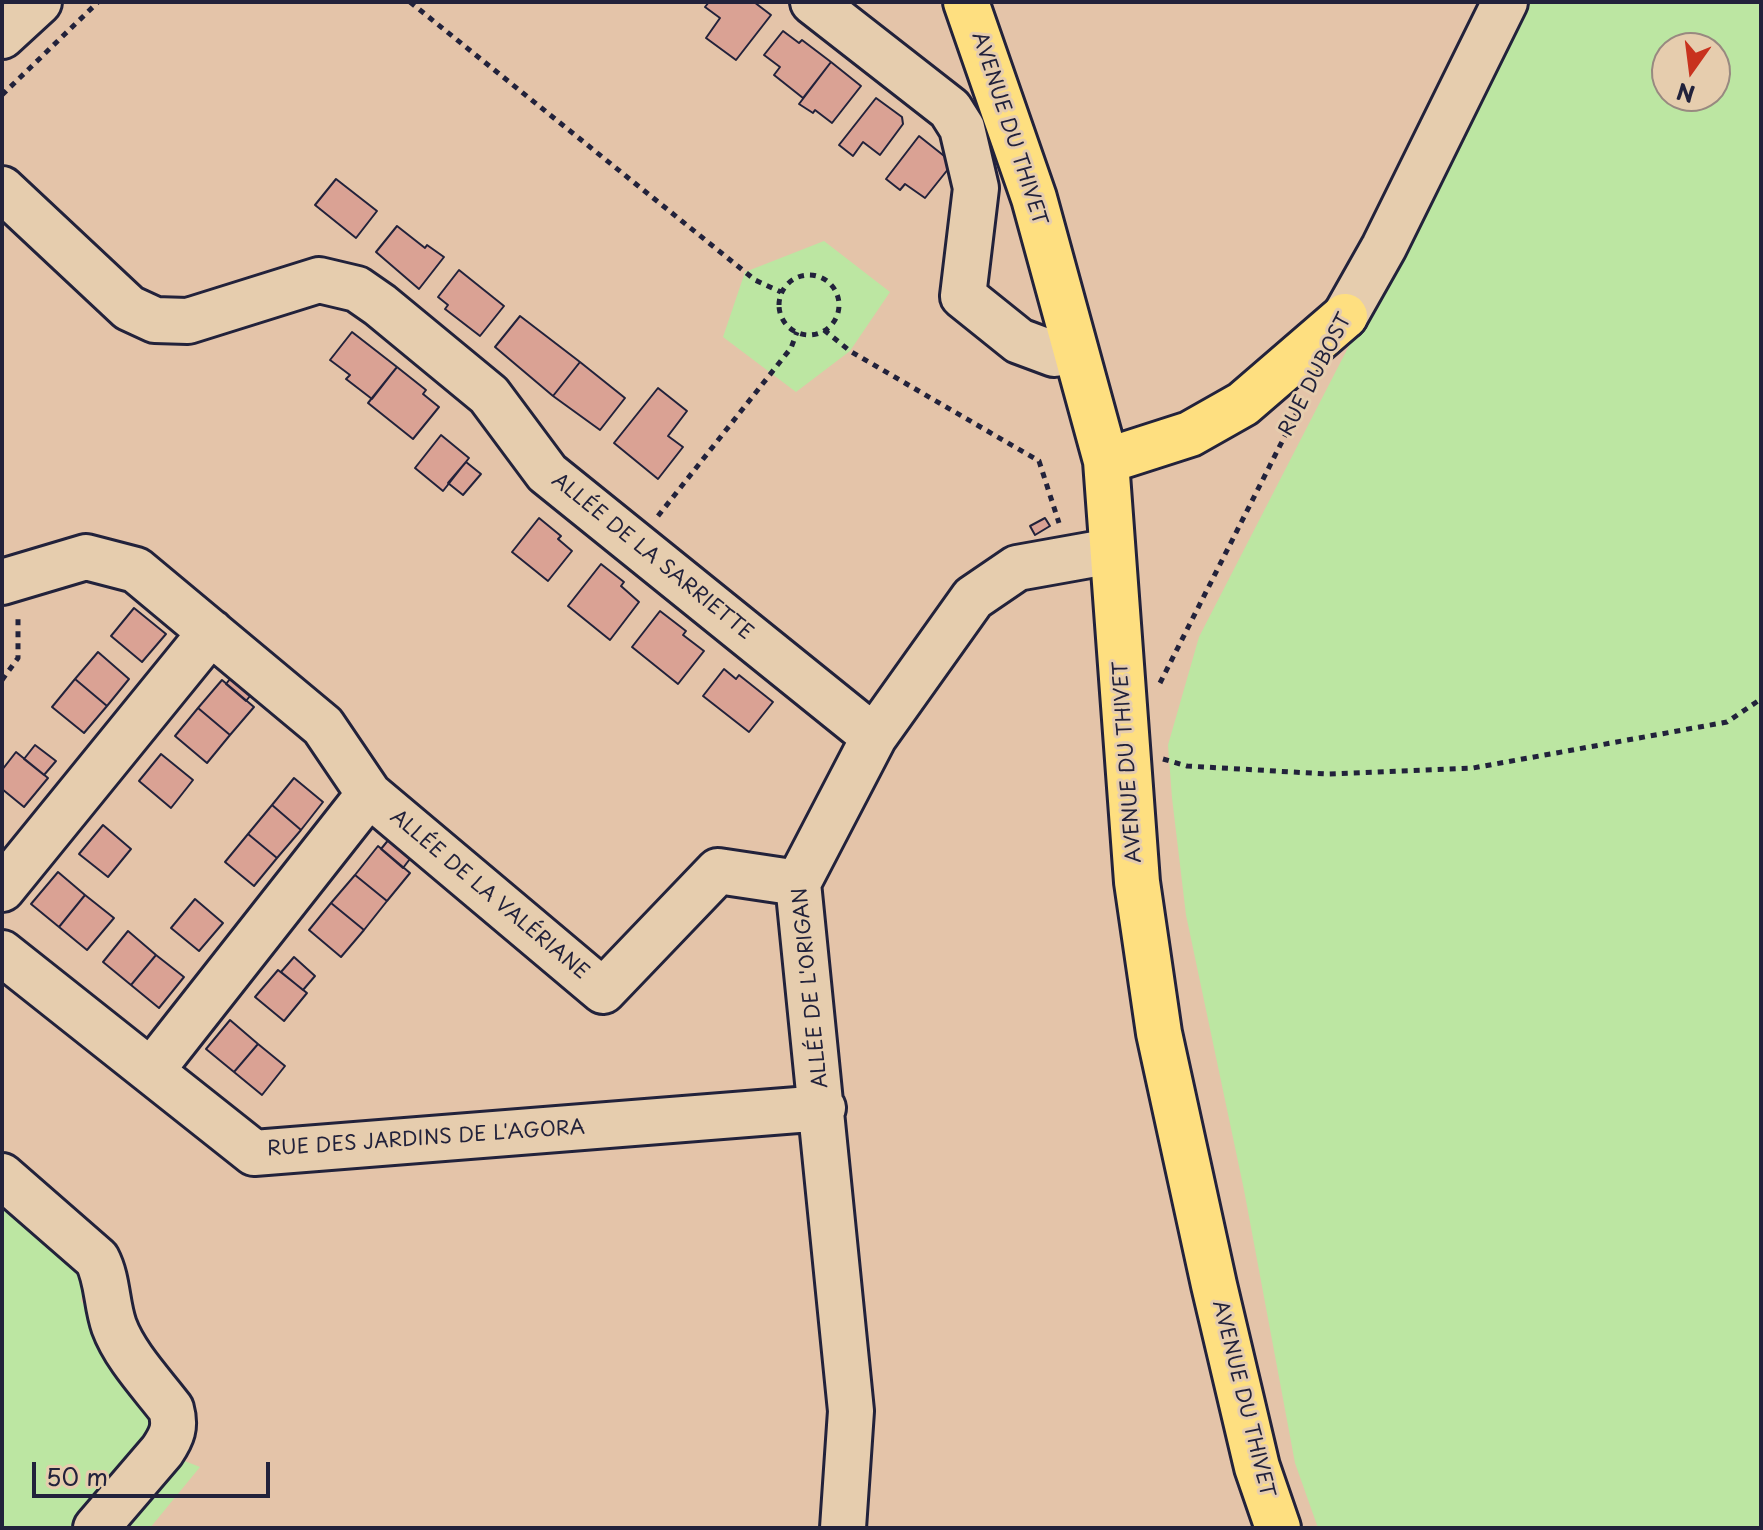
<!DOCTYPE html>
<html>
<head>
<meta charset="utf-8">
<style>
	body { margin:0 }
	#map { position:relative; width:1763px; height:1530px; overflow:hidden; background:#e4c4a9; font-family:"Playpen Sans",sans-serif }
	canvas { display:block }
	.frame { position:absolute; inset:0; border:4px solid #22223b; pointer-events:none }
	.north { position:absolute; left:1651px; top:32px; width:80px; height:80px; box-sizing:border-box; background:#e6cdae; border:2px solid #988980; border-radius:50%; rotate:194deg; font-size:22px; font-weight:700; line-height:32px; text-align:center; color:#22223b }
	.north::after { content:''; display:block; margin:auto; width:28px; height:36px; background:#c8321e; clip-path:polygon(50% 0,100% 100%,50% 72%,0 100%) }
	.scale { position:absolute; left:32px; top:1462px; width:238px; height:36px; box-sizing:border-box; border:4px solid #22223b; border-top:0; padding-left:10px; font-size:24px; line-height:28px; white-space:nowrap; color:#22223b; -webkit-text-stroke:6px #e6cdae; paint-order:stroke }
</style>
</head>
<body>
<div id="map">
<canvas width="1763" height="1530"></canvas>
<div class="frame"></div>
<div class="north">N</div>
<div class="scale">50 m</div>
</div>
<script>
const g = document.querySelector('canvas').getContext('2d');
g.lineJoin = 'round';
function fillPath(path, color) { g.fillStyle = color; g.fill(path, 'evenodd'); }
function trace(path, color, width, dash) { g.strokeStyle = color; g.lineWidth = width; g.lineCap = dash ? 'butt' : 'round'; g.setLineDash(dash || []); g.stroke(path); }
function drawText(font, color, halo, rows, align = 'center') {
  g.font = font + ' "Playpen Sans",sans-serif'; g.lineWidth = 6; g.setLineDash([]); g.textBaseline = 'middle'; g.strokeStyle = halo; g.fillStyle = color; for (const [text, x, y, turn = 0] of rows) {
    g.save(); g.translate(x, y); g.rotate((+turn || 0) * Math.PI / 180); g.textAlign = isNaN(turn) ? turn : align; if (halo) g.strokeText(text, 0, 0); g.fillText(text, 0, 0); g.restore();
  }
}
const green = new Path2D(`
	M1526,2H1761V1528H1318L1295,1463L1244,1190L1186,915L1172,798L1168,745L1199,637ZM1667,48H1715V96H1667Z
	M824,241L890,292L850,351L796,392L723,337L745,272Z
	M2,1188L85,1277L81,1301L141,1379L156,1434L86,1528H2Z
	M182,1460L200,1467L150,1528H108Z`);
const building = new Path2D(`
	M709,2H754L771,15L736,60L706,38L720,18L705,7Z
	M783,31L799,43L802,40L831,62L803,98L774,75L780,67L764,55Z
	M831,62L861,86L832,123L815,110L813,113L799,104Z
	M876,98L902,117L903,124L880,155L863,142L853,156L839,145Z
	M919,136L953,163L925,198L905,184L900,190L886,179Z
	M336,179L377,211L356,238L315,205Z
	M397,226L425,248L427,245L444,257L419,289L376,252Z
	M459,270L504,306L480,336L445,309L448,305L438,297Z
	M520,316L580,362L553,396L495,347Z
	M352,332L397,367L372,399L346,379L350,375L330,360Z
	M580,362L625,398L600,430L553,396Z
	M397,367L426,390L423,394L439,407L413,439L368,403Z
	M658,388L687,411L668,436L683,447L658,479L614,443Z
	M441,435L469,458L443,491L415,468Z
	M466,462L481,474L463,495L448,483Z
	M539,518L561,536L558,539L572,551L548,581L512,552Z
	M1045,518L1050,526L1035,535L1030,526Z
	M601,564L624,582L621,586L639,602L610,640L568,606Z
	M134,608L166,634L142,662L111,636Z
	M660,611L686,631L683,635L704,651L678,684L632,647Z
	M98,652L129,679L107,706L75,679Z
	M724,669L736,679L739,675L773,702L749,732L703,696Z
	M237,670L258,686L246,701L226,684Z
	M75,679L107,706L84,733L52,707Z
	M222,680L254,707L230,735L198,708Z
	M198,708L230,735L207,763L175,736Z
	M35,745L56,761L44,775L24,759Z
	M16,752L48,778L24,807L2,789V770Z
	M161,754L193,780L171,808L139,781Z
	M294,778L323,802L301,830L272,805Z
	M272,805L301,830L277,858L248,834Z
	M103,825L131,849L108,877L79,854Z
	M394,833L416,851L403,868L381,849Z
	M248,834L277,858L254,886L225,862Z
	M378,846L410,873L387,901L355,875Z
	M58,872L85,895L59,927L31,904Z
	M355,875L387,901L364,930L331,903Z
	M85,895L114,918L87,950L59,927Z
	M195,899L223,923L199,951L171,928Z
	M331,903L364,930L341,957L309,930Z
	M128,931L156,955L131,985L103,962Z
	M156,955L184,977L159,1008L131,985Z
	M294,957L315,976L303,990L281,972Z
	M278,970L307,993L284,1021L255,997Z
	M230,1020L258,1044L234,1072L206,1049Z
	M258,1044L285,1066L262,1095L234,1072Z`);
const path = new Path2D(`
	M410,2L755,280L781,292
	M2,95L98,2
	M779 305a30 30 0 1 1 60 0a30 30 0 1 1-60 0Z
	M824,330L850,351L1039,461L1059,523
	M658,516L791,348L797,332
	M2,680L18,658V614
	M1160,683L1300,406
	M1163,759L1187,766L1328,774L1473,768L1727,722L1761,699`);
const minor = new Path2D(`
	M813,2L950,109L962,128L976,188L963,296L1019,341L1054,354
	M2,36L39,2
	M2,189L129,308L155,320L188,321L319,280L357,289L380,305L489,395L547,473L874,737
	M1345,316L1384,247L1505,2
	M2,582L86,557L136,570L323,726L369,794L603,991L718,871L798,883
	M2,889L211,632
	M2,953L254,1153L823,1108
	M151,1071L369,794
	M2,1176L97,1259C108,1280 106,1303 114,1326C125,1356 152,1384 171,1409C176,1427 172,1436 162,1451L96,1528
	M843,1528L851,1411L798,883L874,737L973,598L1017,568L1112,551`);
const major = new Path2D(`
	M966,2L1034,198L1106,461L1137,882L1159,1033L1214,1285L1257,1467L1278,1528
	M1106,461L1190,434L1243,404L1345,316`);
const streetNames = [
	["AVENUE DU THIVET",1009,129,72],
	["RUE DUBOST",1316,375,-63],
	["ALLÉE DE LA SARRIETTE",652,557,39],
	["AVENUE DU THIVET",1128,762,-94],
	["ALLÉE DE LA VALÉRIANE",489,895,40],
	["ALLÉE DE L'ORIGAN",811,988,-96],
	["RUE DES JARDINS DE L'AGORA",426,1139,-4],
	["AVENUE DU THIVET",1243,1399,76]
];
fillPath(green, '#bce6a2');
fillPath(building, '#daa294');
trace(building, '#22223b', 2);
trace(minor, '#22223b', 50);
trace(major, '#22223b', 50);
trace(path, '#22223b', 5, [6, 6]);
trace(minor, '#e6cdae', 44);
trace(major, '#fedf80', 44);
drawText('20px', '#22223b', '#e6cdae', streetNames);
</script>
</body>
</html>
